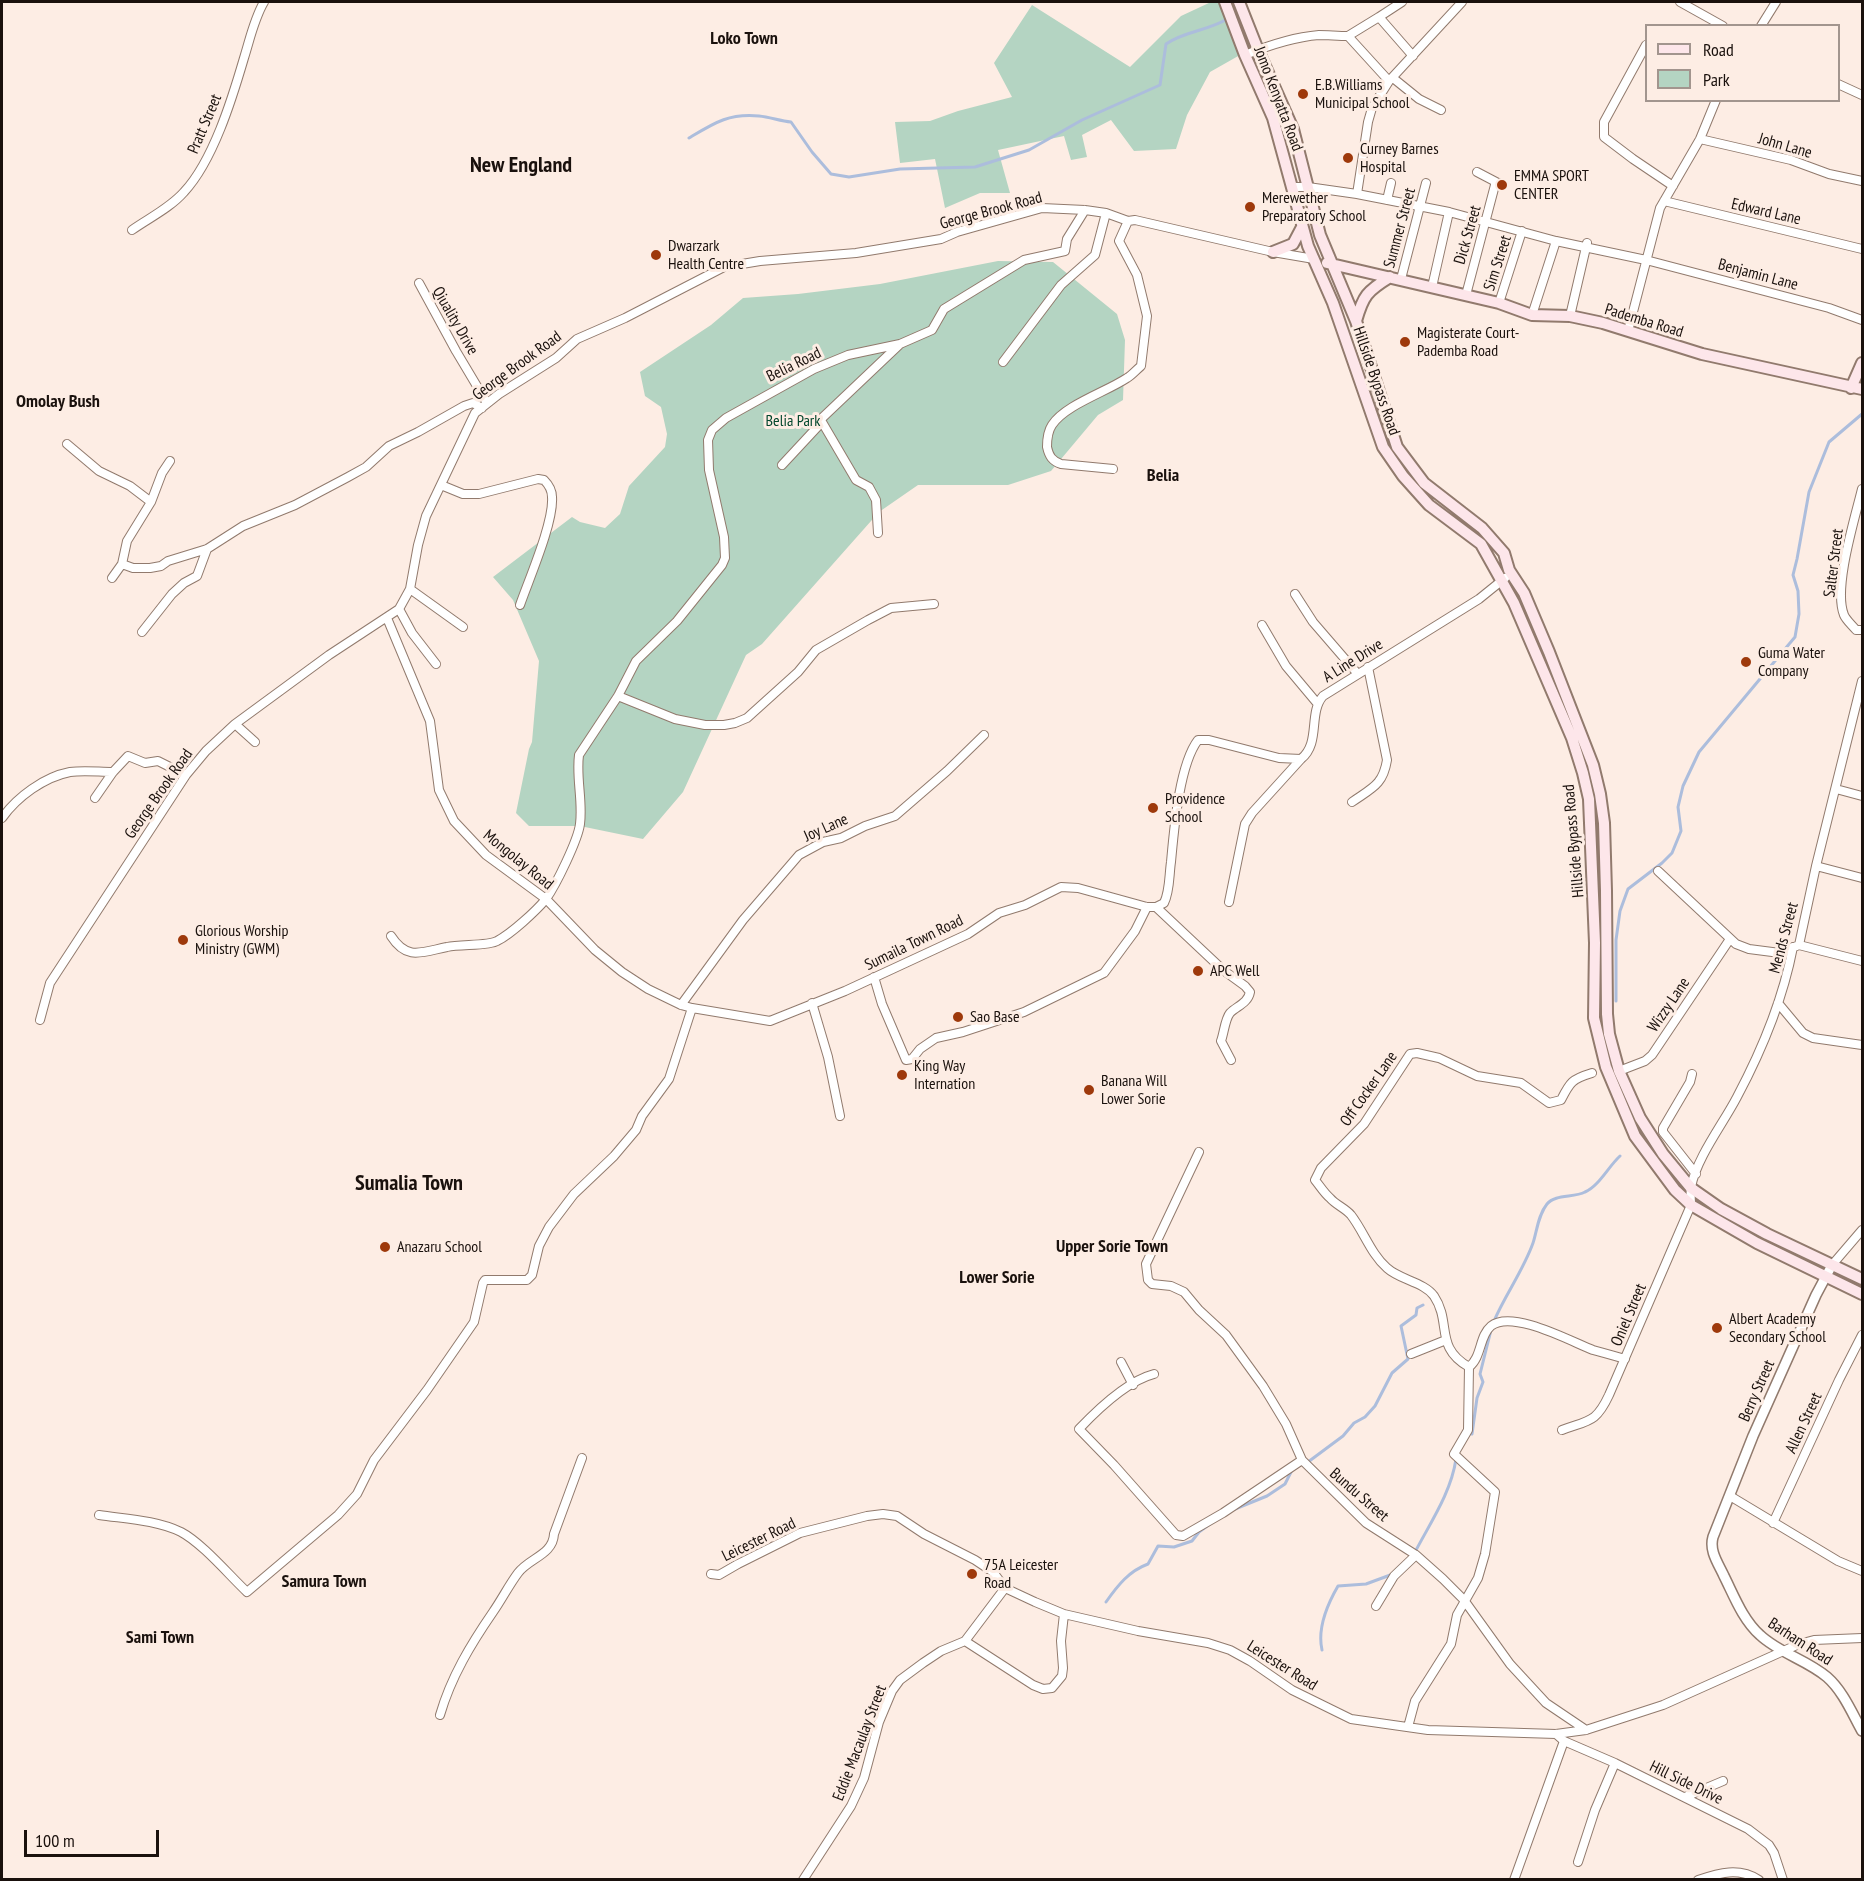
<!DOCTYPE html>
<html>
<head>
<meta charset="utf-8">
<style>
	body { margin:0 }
	#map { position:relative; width:1864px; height:1881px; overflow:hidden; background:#fdede4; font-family:"PT Sans Narrow",sans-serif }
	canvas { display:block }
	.frame { position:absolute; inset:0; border:3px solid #1a110d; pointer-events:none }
	.legend { position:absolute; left:1645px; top:24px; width:195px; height:78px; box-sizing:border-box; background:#fdede4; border:2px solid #a2958e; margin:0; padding:8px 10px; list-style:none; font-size:18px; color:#1a110d }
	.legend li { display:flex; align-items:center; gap:12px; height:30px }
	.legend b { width:30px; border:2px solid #a2958e }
	.scale { position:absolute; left:24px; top:1830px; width:135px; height:27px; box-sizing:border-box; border:3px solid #1a110d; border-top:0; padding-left:8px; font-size:18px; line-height:21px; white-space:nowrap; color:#1a110d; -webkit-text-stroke:4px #fdede4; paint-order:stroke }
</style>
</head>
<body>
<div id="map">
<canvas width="1864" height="1881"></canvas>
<div class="frame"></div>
<ul class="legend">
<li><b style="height:8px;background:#fde6ea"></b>Road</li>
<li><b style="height:16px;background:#b4d4c2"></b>Park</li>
</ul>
<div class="scale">100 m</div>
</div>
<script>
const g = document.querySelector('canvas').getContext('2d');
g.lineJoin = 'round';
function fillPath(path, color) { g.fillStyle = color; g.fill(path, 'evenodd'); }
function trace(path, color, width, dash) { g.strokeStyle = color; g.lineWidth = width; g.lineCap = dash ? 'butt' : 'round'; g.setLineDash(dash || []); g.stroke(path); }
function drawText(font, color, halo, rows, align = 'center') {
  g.font = font + ' "PT Sans Narrow",sans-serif'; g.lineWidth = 6; g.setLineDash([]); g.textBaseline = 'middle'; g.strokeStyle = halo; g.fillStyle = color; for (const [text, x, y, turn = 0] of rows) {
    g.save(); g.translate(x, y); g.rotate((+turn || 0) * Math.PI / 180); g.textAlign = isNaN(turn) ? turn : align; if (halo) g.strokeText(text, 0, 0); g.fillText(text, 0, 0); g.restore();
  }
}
const green = new Path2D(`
	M1211,2H1225L1240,55L1210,72L1187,115L1176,149L1134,151L1111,120L1082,135L1087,157L1071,160L1064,136L998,150L1010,193H980L945,208L935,159L900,163L895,122L930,121L958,111L1012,97L994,63L1032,5L1130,67L1181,16Z
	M998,261L1053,262L1117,314L1125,340L1123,400L1098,415L1051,471L1008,485H918L879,512L762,644L746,655L683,792L643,839L580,826H529L516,813L529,749L532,742L539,661L513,600L493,577L572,517L580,522L605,528L620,514L629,486L665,447L667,434L661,407L645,396L640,372L711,325L743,298L798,294L880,284Z`);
const stream = new Path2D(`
	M689,138C714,123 729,113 759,116C770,117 780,121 791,122L812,152L831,174L849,177L900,169L975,167L1029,150L1082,120L1160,85L1166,44C1184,31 1208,31 1227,19
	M1616,1001V940L1620,911L1628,889L1662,863L1672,853L1681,831L1678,807L1683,786L1699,752L1795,637L1799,614L1798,591L1793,575L1797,559L1809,492L1829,442L1862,414
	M1494,1321C1505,1295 1523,1271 1533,1243C1537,1231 1538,1215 1547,1204C1555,1194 1574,1198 1585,1192C1599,1186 1608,1167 1620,1156
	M1466,1433L1472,1434L1477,1398L1483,1382L1480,1374L1491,1330
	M1308,1462L1343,1436L1354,1423L1365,1417L1375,1406L1392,1373L1408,1359L1401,1326L1416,1315L1417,1308L1423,1305
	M1235,1509L1267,1496L1285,1484L1292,1470
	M1414,1554C1430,1523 1451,1493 1456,1459
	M1106,1602C1118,1585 1129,1571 1148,1564L1158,1546L1174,1547L1192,1541L1199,1532L1214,1521
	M1322,1650C1317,1628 1327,1605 1338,1586L1366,1584L1393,1574`);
const minor = new Path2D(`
	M1402,2L1379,17L1413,56
	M1680,2L1723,26
	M1761,26L1776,2
	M1348,36L1379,17
	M1646,45L1604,122V137L1633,159L1673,186
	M1245,55C1267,46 1295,37 1319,35C1328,35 1338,36 1348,36L1389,81
	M1393,78L1419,99L1441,110
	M1838,84L1862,95
	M1700,139L1791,160L1829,174L1862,181
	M1294,187H1308L1357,194L1449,212L1556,241L1646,260L1829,308L1862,320
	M1357,194L1368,122L1372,108L1389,81L1462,2
	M1387,200L1391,183
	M1664,201L1862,249
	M132,230C149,218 170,208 184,192C213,161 232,99 244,58C250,39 254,19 264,2
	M1401,279L1426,183
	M419,283L456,351L487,403
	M1432,287L1449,212
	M1466,295L1495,185L1498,183L1477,172
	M1499,303L1522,231
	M1532,315L1556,241
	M1570,316L1587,243
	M1628,331L1660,208L1700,139L1716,100
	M1003,362L1061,285L1095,255L1106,213
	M822,422L856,480L869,487L876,500L878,533
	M67,444L99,471L130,486L151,502
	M782,465L822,422L821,419L899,345
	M1113,469L1061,464C1052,461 1049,456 1047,447C1047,440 1048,431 1052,425C1065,405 1106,392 1127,378C1132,375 1136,370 1141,366L1147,316L1137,275L1119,241L1128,221
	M441,485L463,494H479L538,479L544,480C549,485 552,490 552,497C554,522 529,579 520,605
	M1862,489C1855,518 1833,588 1844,615C1846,620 1852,625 1856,630H1862
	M122,564L133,568H150L161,566L168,561L207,549L243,526L295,505L348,477L366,467L389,446L418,432L464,406L473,403L482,408
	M112,578L122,564L127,541L151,502L162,473L170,461
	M410,589L463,627
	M1295,594L1313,622L1357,673
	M399,609L412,633L436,664
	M387,618L430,721L439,790L454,821L486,855L546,899L595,950L622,972L648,989L681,1005L692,1008L770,1021L845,991L968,934L999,913L1025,905L1061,887L1078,888L1147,907H1156L1164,903C1170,891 1169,875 1171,862C1174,830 1179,765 1198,740H1209L1279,758L1301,759C1321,743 1308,713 1323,696L1479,599L1505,578
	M1262,625L1286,666L1317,703
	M142,632L172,594L184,583L197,576L207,549
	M618,696L675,719L705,725H724L735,723L747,718L798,672L816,650L868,620L891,608L934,604
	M235,724L255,742
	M1836,789L1862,796
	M95,798L113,772L128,756L145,763L158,761L186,775
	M1352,802C1372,788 1383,785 1387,760L1368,667
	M2,818C17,797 44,777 70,772C84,770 99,772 113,772
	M1816,866L1862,878
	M1658,871L1736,944L1749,949L1780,953L1799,945L1816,866L1862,681
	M1229,902L1245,824L1252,813L1301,759
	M1156,907L1223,970L1245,986L1250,992C1248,1003 1237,1006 1230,1013C1225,1019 1224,1033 1221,1041L1231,1060
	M391,936C407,961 422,952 447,947C460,944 489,946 497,941C511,934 536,911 546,899C556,885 578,840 580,824C583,801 576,778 579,755L618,696L636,661L677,621L722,565L725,558L724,537L709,470L708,440L712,430L726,418L814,369L848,355L900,344L932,330L944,309L1024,260L1065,251L1067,239L1085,210
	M1799,945L1862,961
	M874,977L882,1004L906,1060L912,1059L920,1049L936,1038L963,1032L1024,1012L1104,973L1135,931L1147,907
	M812,1003L828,1057L840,1116
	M1778,1003L1803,1033L1813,1038L1862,1045
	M681,1005L743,920L799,855L823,842L841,838L865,826L895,816L947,771L984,735
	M40,1020L50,983L186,775L206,751L235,724L329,655L399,609L410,589L418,545L426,516L475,413L499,394L556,358L577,339L625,318L724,267L760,261L856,253L941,239L957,232L1042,208L1085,210L1106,213L1128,221L1135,220L1273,252L1314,259
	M1619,1071L1645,1061L1652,1055L1730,939
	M1692,1074L1690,1082L1663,1128V1132L1696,1174
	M1199,1152L1146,1264L1148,1280L1152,1284L1171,1286L1184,1292L1199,1310L1226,1335L1263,1386L1286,1424L1302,1460L1366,1523L1416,1555L1443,1579L1464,1600L1510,1664L1546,1703L1586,1730
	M1832,1265L1862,1230
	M1411,1354L1446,1340
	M1121,1362L1133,1385
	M1469,1367C1434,1347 1452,1323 1434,1296C1424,1282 1400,1280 1387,1268C1371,1254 1364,1232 1351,1215C1345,1208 1336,1205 1330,1198C1324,1193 1320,1186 1315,1180L1321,1168L1364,1124L1410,1054L1417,1053L1439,1058L1477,1076L1521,1083L1549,1103L1561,1100C1570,1082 1572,1079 1592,1073
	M1154,1374C1127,1381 1098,1409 1079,1429L1114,1465L1176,1535L1183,1536L1223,1513L1302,1460
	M1562,1430C1589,1420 1596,1423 1609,1395L1691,1205C1691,1199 1690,1193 1691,1187C1697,1157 1723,1124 1737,1097C1762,1050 1783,999 1793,947
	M1730,1496L1838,1561L1862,1571
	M99,1515C126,1519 156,1520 181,1532C202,1543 229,1575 247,1592L338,1515L357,1494L374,1460L427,1390L474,1322L483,1283L485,1280H527L532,1275L539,1246L549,1227L574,1194L614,1156L636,1130L642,1116L669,1079L692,1008
	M1773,1523L1839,1380L1862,1335
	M711,1574L719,1575L738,1564L800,1533L867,1516L883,1514L897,1516L924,1534L975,1560L993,1572L1005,1588L1035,1602L1064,1614L1138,1631L1208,1643L1230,1650L1250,1661L1292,1690L1351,1719L1428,1730L1556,1734L1586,1730L1663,1705L1799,1644L1814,1640L1862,1638
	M1376,1606L1394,1576L1416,1555
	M965,1641L1005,1588
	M440,1715C451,1677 471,1644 493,1612C502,1599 509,1585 518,1573C529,1558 553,1555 554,1534L582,1458
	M1408,1727L1415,1701L1451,1644L1457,1615L1478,1578L1485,1554L1495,1492L1454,1454L1468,1430L1469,1367C1482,1357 1479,1336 1491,1326C1512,1309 1572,1342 1593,1350C1604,1353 1615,1356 1625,1359
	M1556,1734L1564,1741L1615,1763L1748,1829L1769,1845L1774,1853L1783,1880
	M1685,1797L1723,1781
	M1578,1862L1595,1810L1615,1763
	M803,1880L851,1806L864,1778L879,1722L892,1691L900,1680L923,1663L941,1651L965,1641L1033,1685L1043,1689L1052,1688L1062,1676L1063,1668L1061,1641L1064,1614
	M1514,1880L1564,1741
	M1698,1880C1719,1873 1739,1867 1759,1880`);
const tertiary = new Path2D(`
	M1832,1265L1816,1295L1753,1436L1713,1537C1709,1551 1718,1563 1724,1576C1734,1596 1743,1620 1760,1635C1779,1653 1807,1660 1827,1677C1843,1691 1852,1713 1862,1731`);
const secondary = new Path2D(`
	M1225,2L1245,55L1273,118L1308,246L1333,303L1383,447L1403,476L1429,505L1481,544L1514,603L1572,738L1583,773L1589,799L1595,943L1594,1018L1606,1067L1635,1136L1675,1190L1691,1205L1757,1243L1862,1294
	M1239,2L1258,50L1293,129L1320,235L1356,321L1397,447L1424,483L1482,528L1504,553L1509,570L1524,593L1549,652L1593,765L1600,794L1604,823L1606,891L1607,1014L1609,1034L1619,1071L1640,1118L1663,1154L1691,1188L1721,1209L1767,1234L1862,1279
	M1273,252L1293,244L1302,227
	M1327,263L1499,303L1532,315L1570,316L1603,323L1702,354L1862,389
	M1356,321C1363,296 1367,291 1390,277
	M1851,388L1862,363`);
const markers = [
	[1303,94,6,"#9e390b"],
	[1348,158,6,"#9e390b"],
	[1502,185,6,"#9e390b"],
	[1250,207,6,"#9e390b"],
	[656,255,6,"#9e390b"],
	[1405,342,6,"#9e390b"],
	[1746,662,6,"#9e390b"],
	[1153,808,6,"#9e390b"],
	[183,940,6,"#9e390b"],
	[1198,971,6,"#9e390b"],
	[958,1017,6,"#9e390b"],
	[902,1075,6,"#9e390b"],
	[1089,1090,6,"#9e390b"],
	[385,1247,6,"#9e390b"],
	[1717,1328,6,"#9e390b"],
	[972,1574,6,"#9e390b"]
];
const poiNames = [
	["E.B.Williams",1315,85],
	["Municipal School",1315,103],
	["Curney Barnes",1360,149],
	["Hospital",1360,167],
	["EMMA SPORT",1514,176],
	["CENTER",1514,194],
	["Merewether",1262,198],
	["Preparatory School",1262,216],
	["Dwarzark",668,246],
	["Health Centre",668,264],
	["Magisterate Court-",1417,333],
	["Pademba Road",1417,351],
	["Guma Water",1758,653],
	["Company",1758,671],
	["Providence",1165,799],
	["School",1165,817],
	["Glorious Worship",195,931],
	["Ministry (GWM)",195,949],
	["APC Well",1210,971],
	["Sao Base",970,1017],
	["King Way",914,1066],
	["Internation",914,1084],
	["Banana Will",1101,1081],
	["Lower Sorie",1101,1099],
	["Anazaru School",397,1247],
	["Albert Academy",1729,1319],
	["Secondary School",1729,1337],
	["75A Leicester",984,1565],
	["Road",984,1583]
];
const streetNames = [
	["Jomo Kenyatta Road",1278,99,69],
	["Pratt Street",205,124,-67],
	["John Lane",1785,146,16],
	["George Brook Road",991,211,-15],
	["Edward Lane",1766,212,13],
	["Summer Street",1400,228,-75],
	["Dick Street",1468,235,-74],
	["Sim Street",1498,263,-72],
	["Benjamin Lane",1758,275,15],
	["Qiuality Drive",455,321,60],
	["Pademba Road",1644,321,17],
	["Belia Road",794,365,-26],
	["George Brook Road",517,366,-36],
	["Hillside Bypass Road",1376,381,71],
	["Salter Street",1834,563,-83],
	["A Line Drive",1353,661,-32],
	["George Brook Road",159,794,-55],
	["Joy Lane",826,828,-24],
	["Hillside Bypass Road",1574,841,-95],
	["Mongolay Road",518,860,39],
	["Mends Street",1784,938,-75],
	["Sumaila Town Road",914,943,-26],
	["Wizzy Lane",1669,1005,-56],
	["Off Cocker Lane",1369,1089,-55],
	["Oniel Street",1629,1315,-67],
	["Berry Street",1757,1391,-66],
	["Allen Street",1804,1423,-65],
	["Bundu Street",1359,1495,41],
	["Leicester Road",759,1540,-26],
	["Barham Road",1800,1642,33],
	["Leicester Road",1282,1666,32],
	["Eddie Macaulay Street",860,1743,-69],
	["Hill Side Drive",1686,1783,26]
];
const parkNames = [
	["Belia Park",793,421]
];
const neighbourhoodNames = [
	["Loko Town",744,39],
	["Omolay Bush",58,402],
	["Belia",1163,476],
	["Upper Sorie Town",1112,1247],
	["Lower Sorie",997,1278],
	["Samura Town",324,1582],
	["Sami Town",160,1638]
];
const districtNames = [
	["New England",521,166],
	["Sumalia Town",409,1184]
];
fillPath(green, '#b4d4c2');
trace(stream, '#acbddc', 3);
trace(minor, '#917a6d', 10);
trace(tertiary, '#917a6d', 12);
trace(secondary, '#917a6d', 14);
trace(minor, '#fff', 8);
trace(tertiary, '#fff', 9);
trace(secondary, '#fde6ea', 10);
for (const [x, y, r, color] of markers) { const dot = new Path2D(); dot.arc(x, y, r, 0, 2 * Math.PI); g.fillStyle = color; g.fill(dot); trace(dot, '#fdede4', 2); }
drawText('16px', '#1a110d', '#fdede4', poiNames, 'left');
drawText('16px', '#1a110d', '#fdede4', streetNames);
drawText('16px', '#03472d', '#fdede4', parkNames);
drawText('bold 18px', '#1a110d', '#fdede4', neighbourhoodNames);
drawText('bold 22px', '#1a110d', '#fdede4', districtNames);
</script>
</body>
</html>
